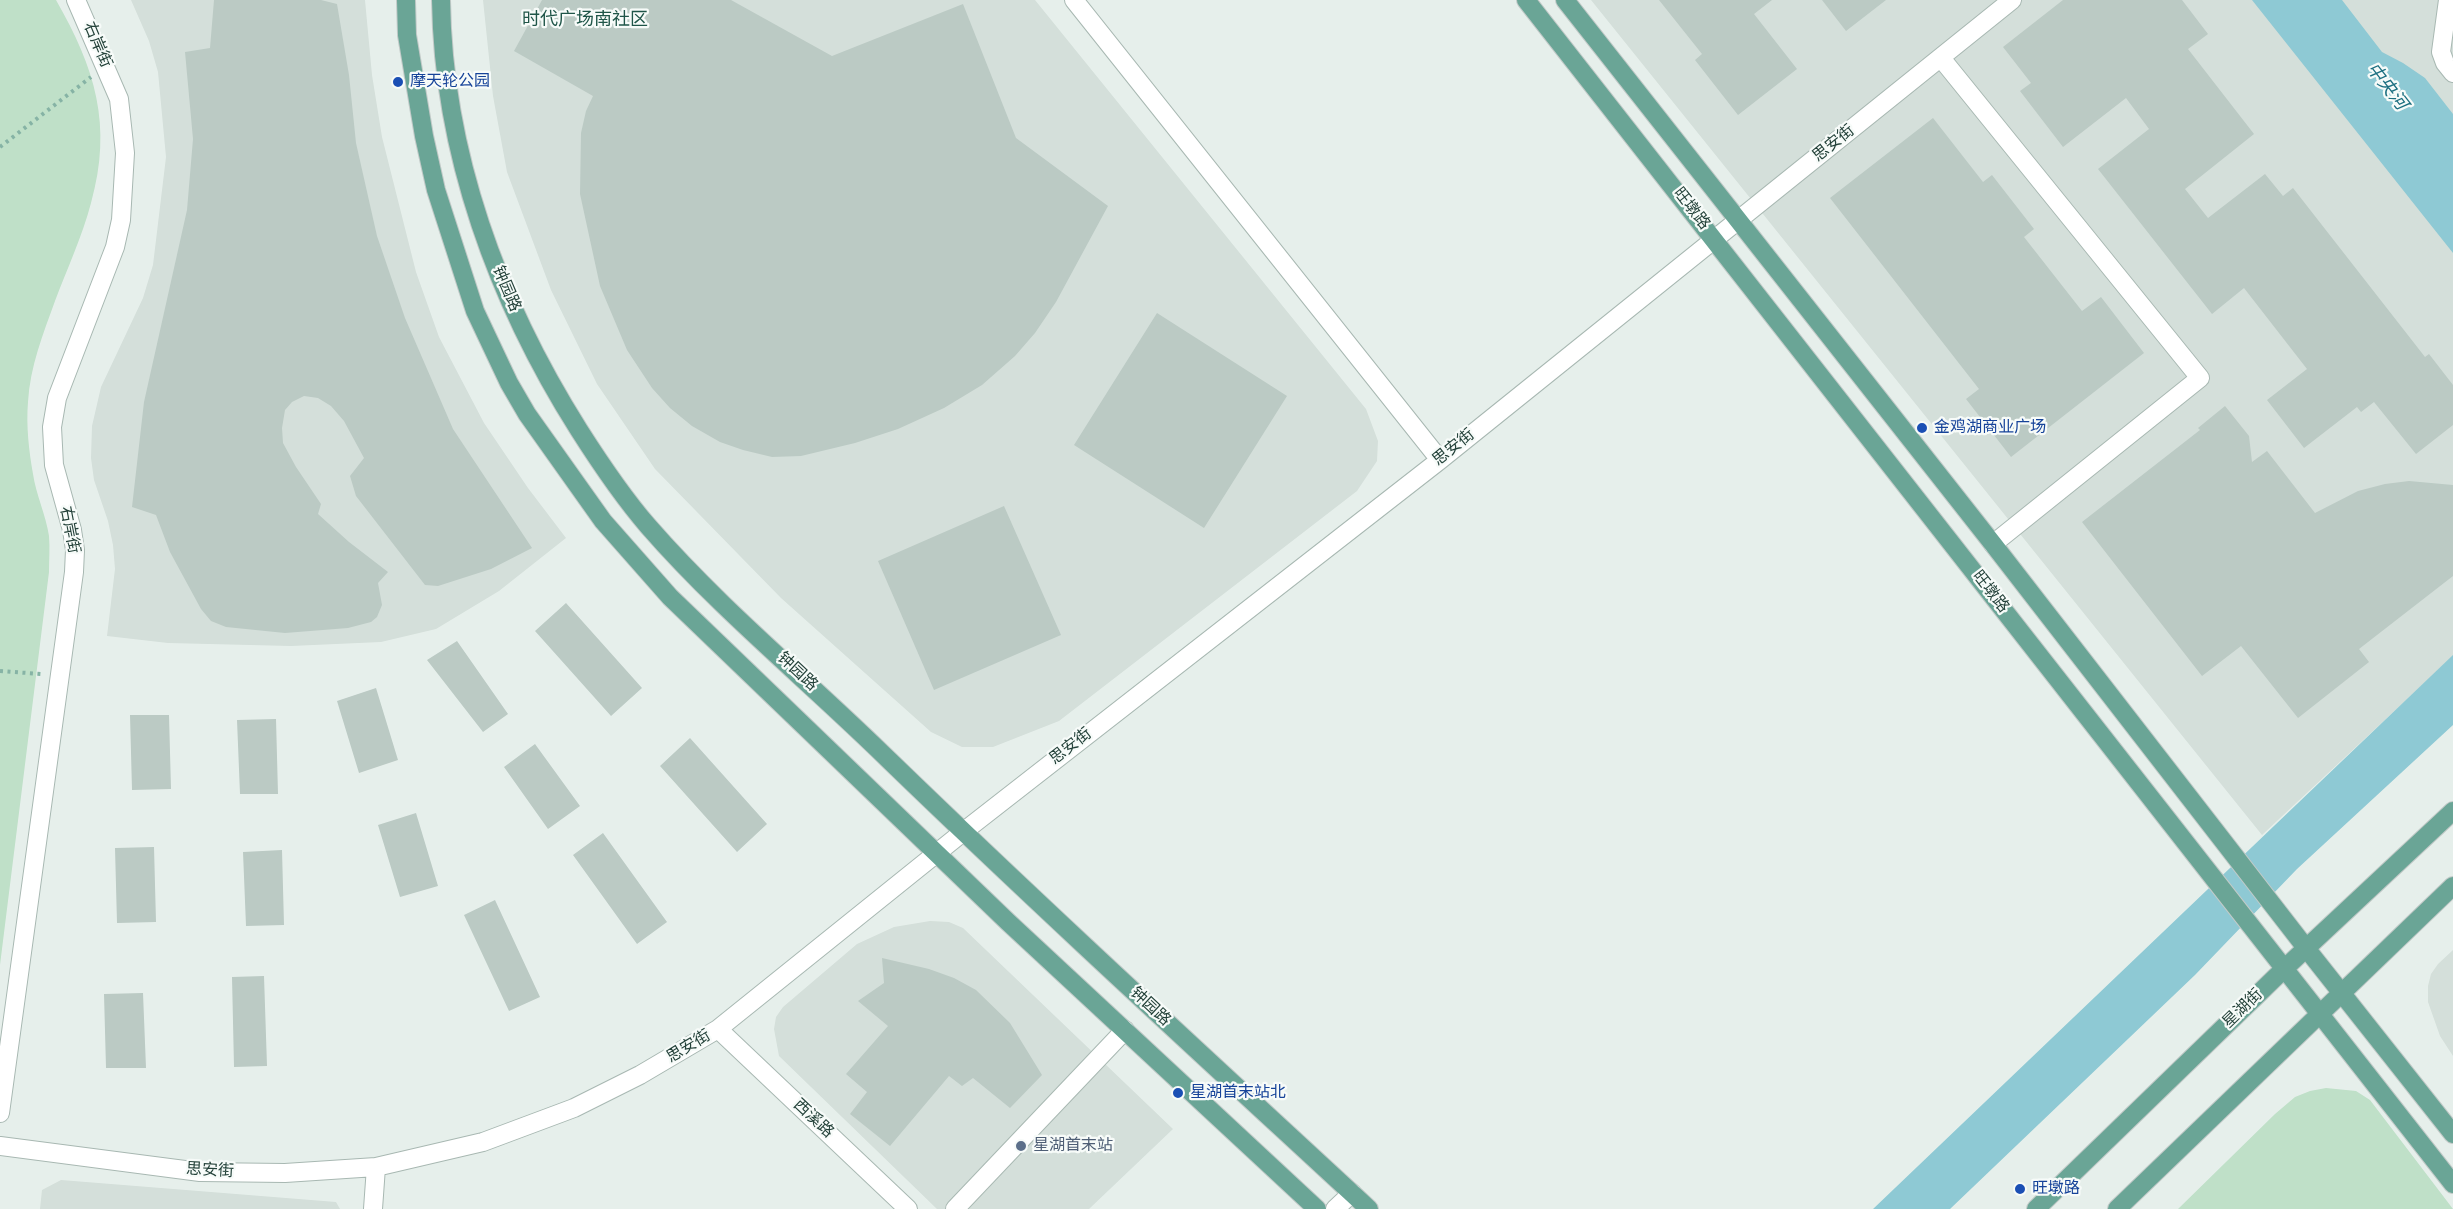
<!DOCTYPE html>
<html>
<head>
<meta charset="utf-8">
<style>
	body { margin:0 }
	canvas { display:block; background:#e6efeb }
</style>
</head>
<body>
<canvas width="2453" height="1209"></canvas>
<script>
const g = document.querySelector('canvas').getContext('2d');
g.lineJoin = 'round';
function fillPath(path, color) { g.fillStyle = color; g.fill(path, 'evenodd'); }
function trace(path, color, width, dash) { g.strokeStyle = color; g.lineWidth = width; g.lineCap = dash ? 'butt' : 'round'; g.setLineDash(dash || []); g.stroke(path); }
function drawText(font, color, halo, rows, align = 'center') {
  g.font = font + ' Jost,"Noto Sans SC",sans-serif'; g.lineWidth = 4.5; g.setLineDash([]); g.textBaseline = 'middle'; g.strokeStyle = halo; g.fillStyle = color; for (const [text, x, y, turn = 0] of rows) {
    g.save(); g.translate(x, y); g.rotate((+turn || 0) * Math.PI / 180); g.textAlign = isNaN(turn) ? turn : align; if (halo) g.strokeText(text, 0, 0); g.fillText(text, 0, 0); g.restore();
  }
}
const built = new Path2D(`
	M131,0H365L372,75L382,137L416,272L439,337L484,423L528,488L566,538L499,591L436,629L381,642L291,646L168,643L107,636L115,569L113,545L108,521L94,480L91,458L92,426L101,387L143,298L153,265L166,157L158,72L149,41Z
	M483,0H1035L1366,409L1378,441L1377,461L1357,491L1059,721L993,747H962L931,732L781,598L655,469L597,384L551,290L507,172L493,96Z
	M1591,0H2453V656L2262,835Z
	M930,921L949,922L963,928L1173,1129L1089,1209H937L779,1056L774,1029L776,1017L783,1007L857,944L894,927Z
	M2453,950V1056L2440,1036L2428,1002V986L2431,974L2438,964Z
	M61,1180L336,1202L340,1209H40L42,1190Z`);
const green = new Path2D(`
	M0,0H56C95,68 113,125 91,203C82,237 67,269 55,301C43,334 30,367 28,402C26,426 29,451 33,474C36,495 46,515 49,536C50,548 49,560 49,572L0,965Z
	M2326,1088L2356,1091L2370,1100L2453,1209H2178L2275,1114L2295,1097L2310,1091Z`);
const water = new Path2D(`
	M2252,0H2342L2382,52L2403,63L2425,78L2453,114V253Z
	M2453,655V725L2297,869L2195,975L1950,1209H1873Z`);
const building = new Path2D(`
	M214,0H321L337,4L349,75L356,143L377,236L405,318L453,429L532,548L491,569L438,586L425,585L356,496L350,476L364,458L344,421L331,406L318,398L304,396L292,402L285,410L282,428L283,443L296,467L321,504L318,514L349,542L388,572L378,583L382,605L377,617L371,622L348,628L285,633L226,627L211,621L201,609L170,552L156,515L132,507L144,402L187,210L193,139L185,52L210,48Z
	M542,0H731L832,56L963,4L1016,138L1108,206L1056,302L1035,333L1015,356L982,385L944,408L898,429L855,443L801,456L772,457L743,450L720,442L692,426L670,408L652,388L627,350L600,286L580,194L581,133L586,111L593,96L514,51Z
	M1659,0H1772L1754,14L1797,69L1738,115L1695,60L1702,54Z
	M1822,0H1886L1846,31Z
	M2063,0H2182L2208,34L2188,49L2254,134L2185,189L2208,218L2265,174L2283,196L2293,188L2425,357L2429,354L2453,385V425L2416,454L2374,402L2361,412L2357,407L2304,448L2267,400L2307,369L2244,288L2212,314L2098,169L2149,129L2126,98L2063,147L2020,91L2031,83L2003,47Z
	M1933,118L1983,182L1992,175L2034,229L2024,237L2082,311L2101,297L2144,353L2011,457L1966,399L1979,389L1830,198Z
	M1157,313L1287,396L1204,528L1074,445Z
	M2225,406L2249,436L2252,462L2267,451L2315,513L2358,491L2385,484L2409,481L2453,485V576L2359,649L2369,662L2298,718L2241,646L2202,676L2082,522L2200,430L2198,428Z
	M1004,506L1061,635L934,690L878,561Z
	M566,603L642,688L611,716L535,631Z
	M457,641L508,714L483,732L427,660Z
	M376,688L398,760L359,773L337,701Z
	M130,715H169L171,789L132,790Z
	M276,719L278,794H240L237,720Z
	M690,738L767,824L737,852L660,766Z
	M535,744L580,806L548,829L504,767Z
	M416,813L438,886L400,897L378,825Z
	M603,833L667,922L637,944L573,855Z
	M154,847L156,922L117,923L115,848Z
	M282,850L284,925L246,926L243,852Z
	M495,900L540,997L509,1011L464,915Z
	M882,958L929,969L954,978L976,990L1010,1023L1042,1075L1010,1108L973,1078L962,1086L949,1076L890,1146L850,1114L867,1092L846,1074L888,1026L858,1001L884,983Z
	M264,976L267,1066L234,1067L232,977Z
	M143,993L146,1068H106L104,994Z`);
const path = new Path2D(`
	M0,147L91,77
	M0,671L41,674`);
const minor = new Path2D(`
	M1074,0L1440,460
	M2448,0L2441,52L2445,63L2453,73
	M1941,58L2200,378L1993,544
	M718,1029L908,1209
	M0,1113L74,572L75,550L72,530L54,465L52,427L57,398L115,247L121,220L125,153L119,99L76,0
	M0,1146L200,1172L285,1173L376,1167L483,1142L574,1108L640,1075L718,1029L963,832L1440,460L2012,0
	M373,1209L376,1167
	M955,1209L1125,1030
	M1335,1209L1352,1193`);
const major = new Path2D(`
	M406,0L407,35L424,136L436,190L475,311L509,383L527,414L603,521L670,597L1008,922L1317,1209
	M441,0C443,153 498,302 579,430C600,463 622,496 648,526C722,611 811,683 891,762C1048,914 1209,1061 1369,1209
	M1526,0L2453,1184
	M1565,0L1993,544L2306,948L2453,1134
	M2036,1209L2285,968L2453,811
	M2117,1209L2453,886`);
const markers = [
	[398,82,6,"#1a4fb4"],
	[1922,428,6,"#1a4fb4"],
	[1178,1093,6,"#1a4fb4"],
	[1021,1146,6,"#5c6f8a"],
	[2020,1189,6,"#1a4fb4"]
];
const streetNames = [
	["右岸街",97,45,67],
	["思安街",1834,144,-39],
	["旺墩路",1691,209,52],
	["钟园路",506,289,67],
	["思安街",1454,448,-39],
	["右岸街",69,530,79],
	["旺墩路",1990,592,52],
	["钟园路",797,672,43],
	["思安街",1071,747,-38],
	["钟园路",1150,1007,43],
	["星湖街",2243,1009,-44],
	["思安街",689,1047,-31],
	["西溪路",813,1119,43],
	["思安街",210,1171,3]
];
const transitNames = [
	["摩天轮公园",410,82],
	["金鸡湖商业广场",1934,428],
	["星湖首末站北",1190,1093],
	["旺墩路",2032,1189]
];
const serviceNames = [
	["星湖首末站",1033,1146]
];
const neighbourhoodNames = [
	["时代广场南社区",585,21]
];
const waterNames = [
	["中央河",2386,87,52]
];
fillPath(built, '#d4dfda');
fillPath(green, '#bfe0c8');
fillPath(water, '#8ec9d4');
fillPath(building, '#bbcac4');
trace(minor, '#a8b8b2', 20);
trace(major, '#c2cac8', 20);
trace(path, '#86b3a5', 4, [3, 4.5]);
trace(minor, '#fff', 18);
trace(major, '#6aa596', 18);
for (const [x, y, r, color] of markers) { const dot = new Path2D(); dot.arc(x, y, r, 0, 2 * Math.PI); g.fillStyle = color; g.fill(dot); trace(dot, '#f7fbf9', 2); }
drawText('16px', '#24423a', '#f7fbf9', streetNames);
drawText('16px', '#164399', '#f7fbf9', transitNames, 'left');
drawText('16px', '#4e5e75', '#f7fbf9', serviceNames, 'left');
drawText('18px', '#1f5548', '#f7fbf9', neighbourhoodNames);
drawText('italic 18px', '#1c6f80', '#f7fbf9', waterNames);
</script>
</body>
</html>
